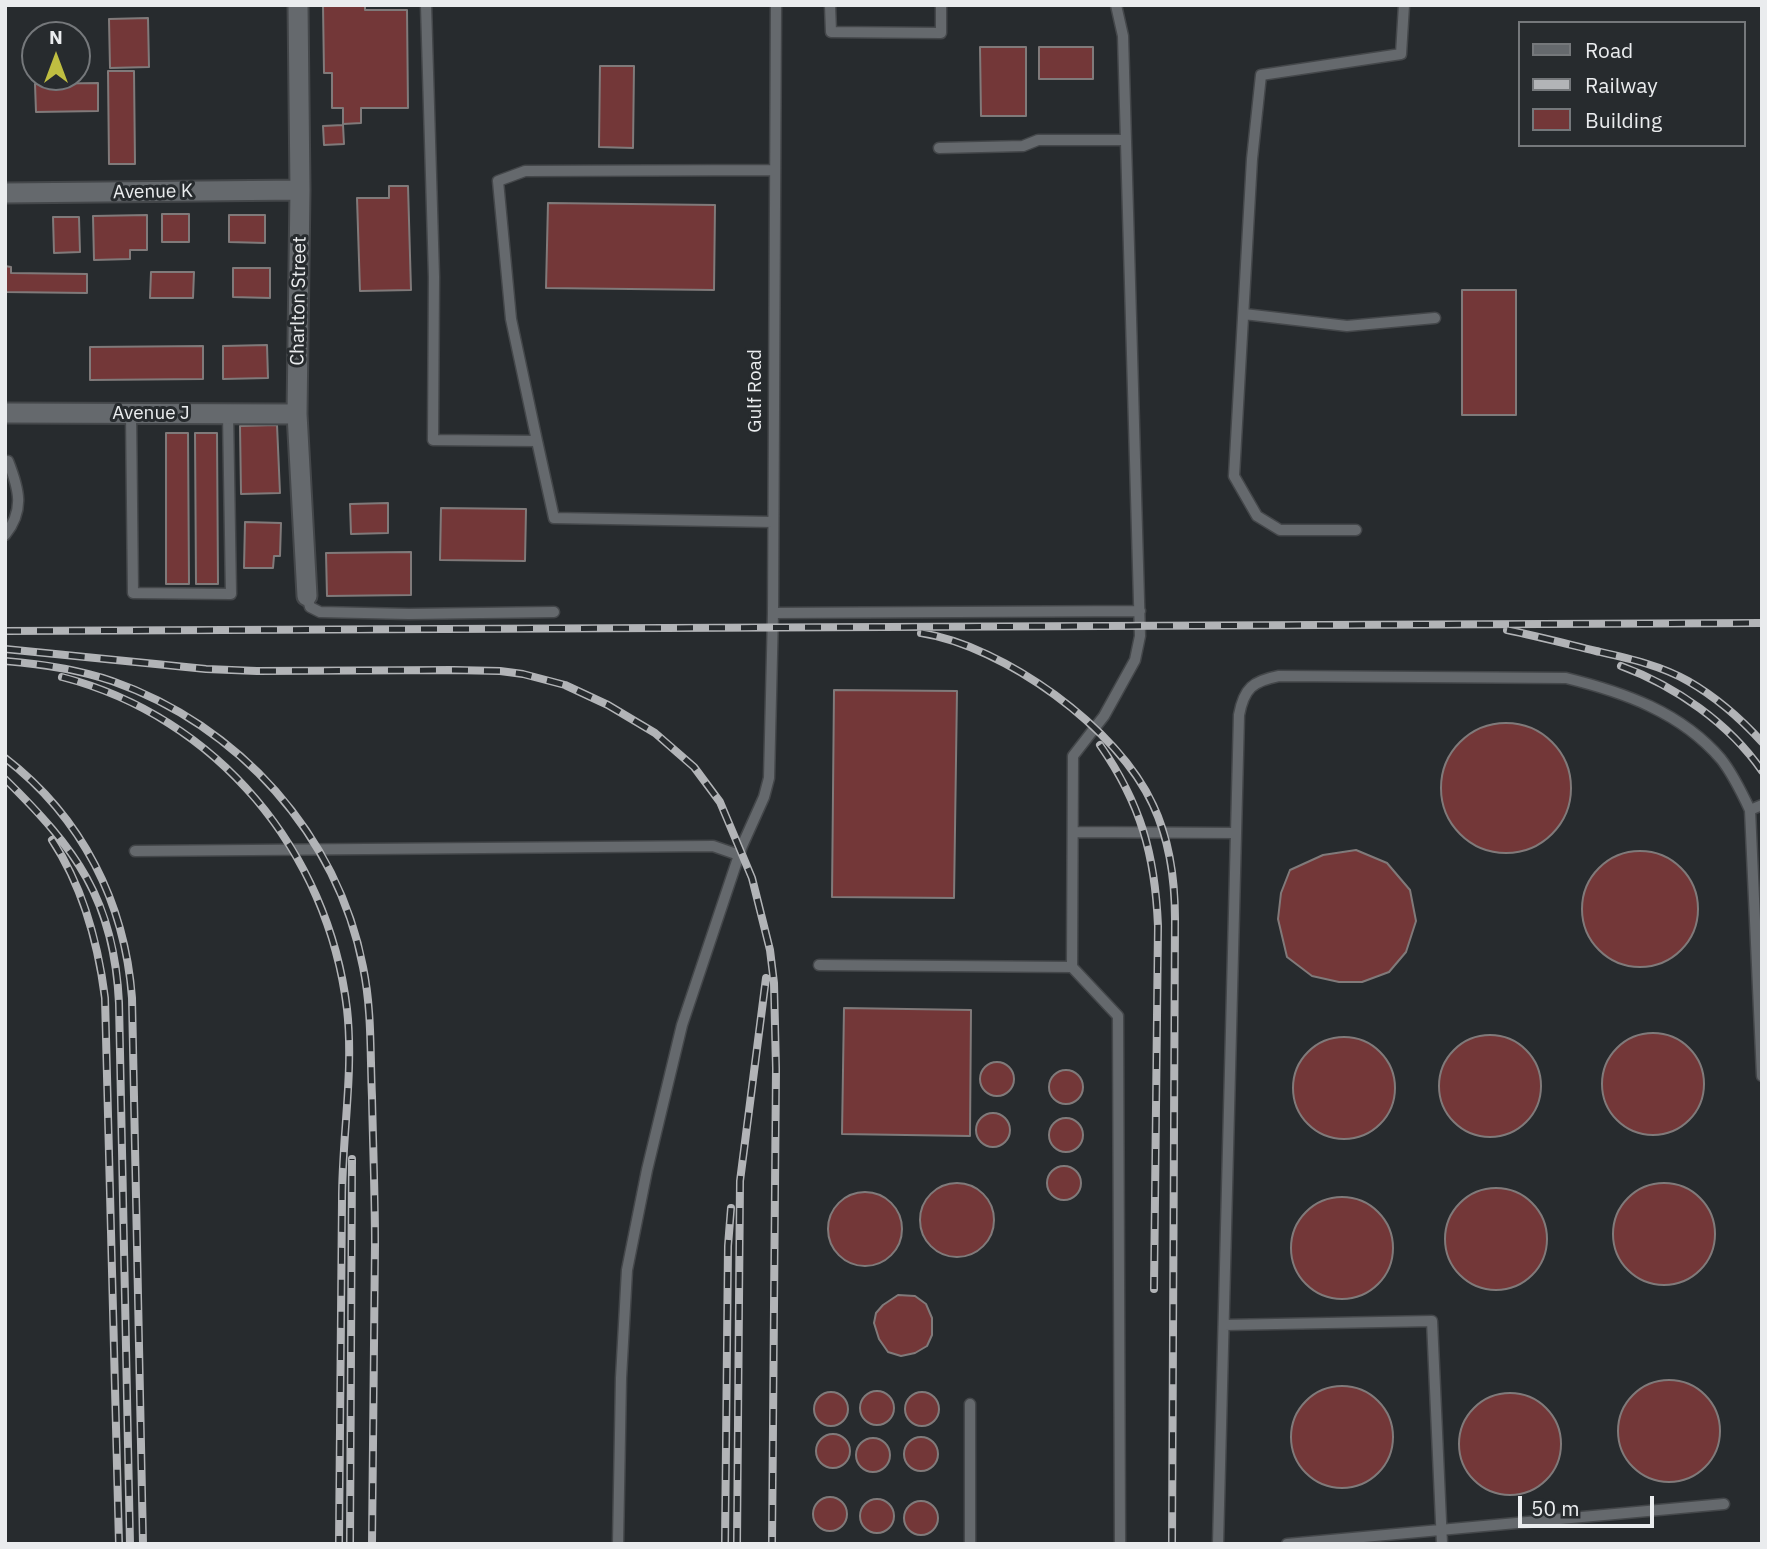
<!DOCTYPE html>
<html>
<head>
<meta charset="utf-8">
<style>
	body { margin:0 }
	#map { position:relative; width:1767px; height:1549px; overflow:hidden; background:#272b2e; font-family:"IBM Plex Sans",sans-serif }
	canvas { display:block }
	.frame { position:absolute; inset:0; border:7px solid #eaecee; pointer-events:none }
	.legend { position:absolute; left:1518px; top:21px; width:228px; height:126px; box-sizing:border-box; background:#272b2e; border:2px solid #75787b; margin:0; padding:9px 12px; list-style:none; font-size:21px; color:#eaecee }
	.legend li { display:flex; align-items:center; gap:14px; height:35px }
	.legend b { width:35px; border:2px solid #75787b }
	.north { position:absolute; left:21px; top:21px; width:70px; height:70px; box-sizing:border-box; background:#272b2e; border:2px solid #75787b; border-radius:50%; rotate:0deg; font-size:19px; font-weight:700; line-height:28px; text-align:center; color:#eaecee }
	.north::after { content:''; display:block; margin:auto; width:24px; height:32px; background:#bfbe41; clip-path:polygon(50% 0,100% 100%,50% 72%,0 100%) }
	.scale { position:absolute; left:1518px; top:1496px; width:136px; height:32px; box-sizing:border-box; border:4px solid #eaecee; border-top:0; padding-left:9px; font-size:21px; line-height:24px; white-space:nowrap; color:#eaecee; -webkit-text-stroke:5px #272b2e; paint-order:stroke }
</style>
</head>
<body>
<div id="map">
<canvas width="1767" height="1549"></canvas>
<div class="frame"></div>
<ul class="legend">
<li><b style="height:9px;background:#65696d"></b>Road</li>
<li><b style="height:9px;background:#b2b4b7"></b>Railway</li>
<li><b style="height:19px;background:#733738"></b>Building</li>
</ul>
<div class="north">N</div>
<div class="scale">50 m</div>
</div>
<script>
const g = document.querySelector('canvas').getContext('2d');
g.lineJoin = 'round';
function fillPath(path, color) { g.fillStyle = color; g.fill(path, 'evenodd'); }
function trace(path, color, width, dash) { g.strokeStyle = color; g.lineWidth = width; g.lineCap = dash ? 'butt' : 'round'; g.setLineDash(dash || []); g.stroke(path); }
function drawText(font, color, halo, rows, align = 'center') {
  g.font = font + ' "IBM Plex Sans",sans-serif'; g.lineWidth = 6; g.setLineDash([]); g.textBaseline = 'middle'; g.strokeStyle = halo; g.fillStyle = color; for (const [text, x, y, turn = 0] of rows) {
    g.save(); g.translate(x, y); g.rotate((+turn || 0) * Math.PI / 180); g.textAlign = isNaN(turn) ? turn : align; if (halo) g.strokeText(text, 0, 0); g.fillText(text, 0, 0); g.restore();
  }
}
const building = new Path2D(`
	M323,5H365V10H407L408,108H361V123L343,124V108H332V73H324Z
	M148,18L149,67L110,68L109,19Z
	M980,47H1026V116H981Z
	M1039,47H1093V79H1039Z
	M600,66H634L633,148L599,147Z
	M108,71H134L135,164H109Z
	M98,83V111L36,112L35,84Z
	M343,125L344,144L324,145L323,126Z
	M389,186H408L411,290L360,291L357,198H389Z
	M548,203L715,205L714,290L546,288Z
	M162,214H189V242H162Z
	M147,215V250H130V259L94,260L93,216Z
	M229,215H265V243L229,242Z
	M53,217H79L80,252L54,253Z
	M5,266L11,267V273L87,274V293L5,292Z
	M233,268H270V298L233,297Z
	M151,272H194L193,298H150Z
	M1462,290H1516V415H1462Z
	M267,345L268,378L223,379V346Z
	M203,346V379L90,380V347Z
	M277,425L280,493L241,494L240,426Z
	M166,433H188L189,584H166Z
	M195,433H217L218,584H196Z
	M388,503V533L351,534L350,504Z
	M441,508L526,509L525,561L440,560Z
	M245,522L281,523L280,556H274L273,568H244Z
	M411,552V595L327,596L326,553Z
	M834,690L957,691L954,898L832,897Z
	M1441 788a65 65 0 1 1 130 0a65 65 0 1 1-130 0Z
	M1356,850L1387,863L1410,890L1416,921L1406,952L1389,972L1362,982H1339L1312,976L1287,957L1278,919L1281,893L1290,870L1323,855Z
	M1582 909a58 58 0 1 1 116 0a58 58 0 1 1-116 0Z
	M844,1008L971,1010L970,1136L842,1134Z
	M1602 1084a51 51 0 1 1 102 0a51 51 0 1 1-102 0Z
	M1439 1086a51 51 0 1 1 102 0a51 51 0 1 1-102 0Z
	M1293 1088a51 51 0 1 1 102 0a51 51 0 1 1-102 0Z
	M980 1079a17 17 0 1 1 34 0a17 17 0 1 1-34 0Z
	M1049 1087a17 17 0 1 1 34 0a17 17 0 1 1-34 0Z
	M976 1130a17 17 0 1 1 34 0a17 17 0 1 1-34 0Z
	M1049 1135a17 17 0 1 1 34 0a17 17 0 1 1-34 0Z
	M1047 1183a17 17 0 1 1 34 0a17 17 0 1 1-34 0Z
	M1613 1234a51 51 0 1 1 102 0a51 51 0 1 1-102 0Z
	M920 1220a37 37 0 1 1 74 0a37 37 0 1 1-74 0Z
	M1445 1239a51 51 0 1 1 102 0a51 51 0 1 1-102 0Z
	M828 1229a37 37 0 1 1 74 0a37 37 0 1 1-74 0Z
	M1291 1248a51 51 0 1 1 102 0a51 51 0 1 1-102 0Z
	M898,1295L915,1296L926,1304L932,1318V1335L927,1346L915,1353L901,1356L888,1352L879,1339L874,1323L876,1313L883,1305Z
	M1618 1431a51 51 0 1 1 102 0a51 51 0 1 1-102 0Z
	M1291 1437a51 51 0 1 1 102 0a51 51 0 1 1-102 0Z
	M860 1408a17 17 0 1 1 34 0a17 17 0 1 1-34 0Z
	M814 1409a17 17 0 1 1 34 0a17 17 0 1 1-34 0Z
	M905 1409a17 17 0 1 1 34 0a17 17 0 1 1-34 0Z
	M1459 1444a51 51 0 1 1 102 0a51 51 0 1 1-102 0Z
	M816 1451a17 17 0 1 1 34 0a17 17 0 1 1-34 0Z
	M904 1454a17 17 0 1 1 34 0a17 17 0 1 1-34 0Z
	M856 1455a17 17 0 1 1 34 0a17 17 0 1 1-34 0Z
	M813 1514a17 17 0 1 1 34 0a17 17 0 1 1-34 0Z
	M860 1516a17 17 0 1 1 34 0a17 17 0 1 1-34 0Z
	M904 1518a17 17 0 1 1 34 0a17 17 0 1 1-34 0Z`);
const lane = new Path2D(`
	M426,5L434,277L433,440L537,441L554,518L773,522
	M830,5L831,32L941,33V5
	M1116,5L1123,36L1140,636L1135,660L1104,716L1073,756L1072,967L1118,1016L1120,1544
	M939,148L1023,146L1038,140H1126
	M1244,314L1347,326L1435,318
	M131,413L133,593L231,594L228,414
	M537,441L511,319L498,181L525,171L775,170
	M1356,530H1280L1257,516L1234,476L1252,159L1261,75L1401,54L1404,5
	M5,535C25,510 19,489 8,461
	M307,596L310,607L320,612L409,614L554,612
	M773,613L1140,611
	M1750,810L1762,1076
	M1073,832L1236,833
	M135,851L713,846L739,855
	M819,965L1072,967
	M1224,1325L1432,1321L1442,1544
	M618,1544L621,1378L627,1270L647,1170L682,1025L742,846L764,797L769,778L773,613L776,5
	M970,1544V1404
	M1218,1544L1239,715C1244,688 1253,681 1279,676L1566,678C1623,692 1681,712 1721,759C1733,774 1742,793 1750,810L1762,805
	M1287,1544L1724,1504`);
const street = new Path2D(`
	M298,5L300,190L297,414L307,596
	M5,193L300,190
	M5,413L297,414`);
const rail = new Path2D(`
	M1507,630C1537,636 1567,644 1596,651C1627,658 1660,665 1688,681C1716,697 1740,718 1762,742
	M5,631L1762,623
	M921,633C1004,646 1118,728 1153,805C1170,841 1175,881 1175,919L1172,1544
	M5,649L206,669L257,671L453,670L500,671L523,674L565,685L608,705L655,733L694,767L720,802L752,878L770,950L774,983L776,1069L772,1544
	M5,661C42,664 77,669 112,681C238,725 338,835 363,967C372,1010 370,1053 372,1097C373,1146 375,1195 375,1244C374,1344 373,1444 372,1544
	M1621,666C1675,686 1729,723 1762,771
	M62,677C217,717 328,851 347,1009C354,1072 342,1136 342,1200C341,1314 340,1429 339,1544
	M1100,745C1141,804 1155,855 1158,926L1154,1289
	M5,758C82,817 125,903 132,998L143,1544
	M5,779C76,849 114,899 119,1003L130,1544
	M52,840C83,887 98,943 105,998L119,1544
	M350,1544L352,1159
	M725,1544L728,1246L731,1208
	M737,1544L740,1181L766,978`);
const streetNames = [
	["Avenue K",153,192,-1],
	["Charlton Street",299,301,-89],
	["Gulf Road",756,391,-90],
	["Avenue J",151,414]
];
fillPath(building, '#733738');
trace(building, '#807a7a', 2);
trace(lane, '#44474a', 13);
trace(street, '#44474a', 23);
trace(lane, '#65696d', 10);
trace(street, '#65696d', 19);
trace(rail, '#b2b4b7', 8);
trace(rail, '#272b2e', 5, [16]);
drawText('19px', '#eaecee', '#272b2e', streetNames);
</script>
</body>
</html>
